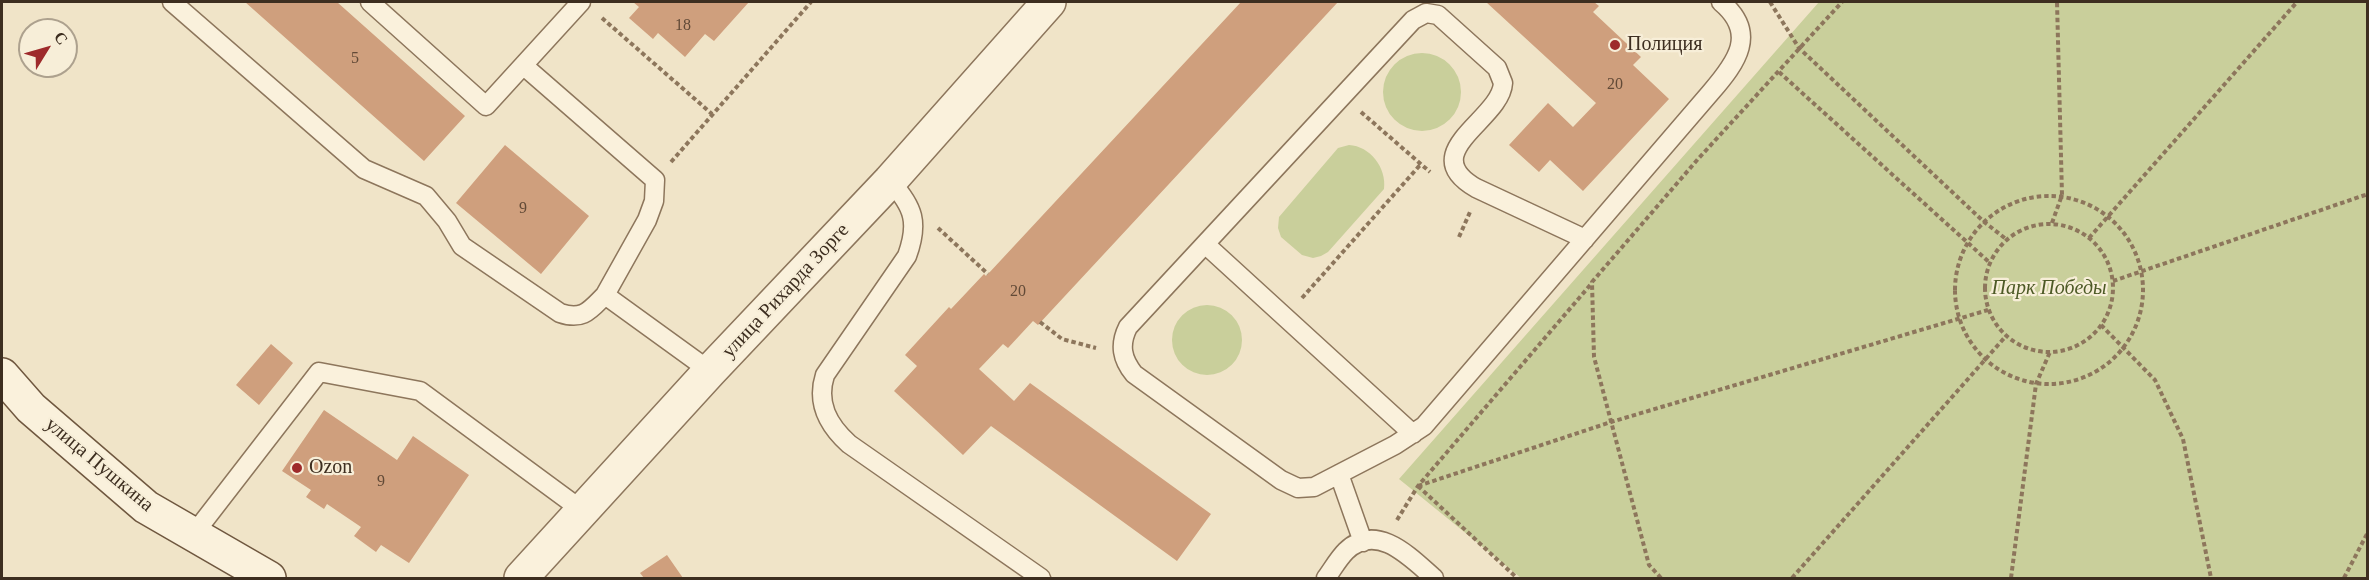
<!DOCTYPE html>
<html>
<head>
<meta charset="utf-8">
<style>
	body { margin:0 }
	#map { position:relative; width:2369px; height:580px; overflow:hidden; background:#f0e4c8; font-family:"Times New Roman",serif }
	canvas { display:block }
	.frame { position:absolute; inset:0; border:3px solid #3d2e20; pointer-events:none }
	.north { position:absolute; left:18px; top:18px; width:60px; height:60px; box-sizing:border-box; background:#f7eed8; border:2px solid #ada18e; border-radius:50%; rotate:53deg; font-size:16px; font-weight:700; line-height:24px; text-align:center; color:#3d2e20 }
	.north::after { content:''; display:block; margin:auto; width:21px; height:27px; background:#9e2a2b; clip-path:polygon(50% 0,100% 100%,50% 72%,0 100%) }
</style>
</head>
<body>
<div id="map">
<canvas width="2369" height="580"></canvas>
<div class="frame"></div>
<div class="north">С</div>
</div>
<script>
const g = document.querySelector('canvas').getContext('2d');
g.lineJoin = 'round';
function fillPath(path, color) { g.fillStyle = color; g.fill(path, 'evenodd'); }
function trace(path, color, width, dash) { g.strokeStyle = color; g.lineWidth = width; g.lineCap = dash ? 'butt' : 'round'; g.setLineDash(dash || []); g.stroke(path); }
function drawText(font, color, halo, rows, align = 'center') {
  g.font = font + ' "Times New Roman",serif'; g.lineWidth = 4.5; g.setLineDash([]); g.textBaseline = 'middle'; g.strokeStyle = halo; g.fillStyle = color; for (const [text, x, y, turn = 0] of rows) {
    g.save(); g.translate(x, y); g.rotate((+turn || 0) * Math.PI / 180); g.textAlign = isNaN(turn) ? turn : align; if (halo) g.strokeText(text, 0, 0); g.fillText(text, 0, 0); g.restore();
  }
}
const green = new Path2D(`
	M1819,2H2367V578H1521L1399,479Z
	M1383 92a39 39 0 1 1 78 0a39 39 0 1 1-78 0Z
	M1349,145C1370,146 1387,168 1384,189L1328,252L1321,256L1313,258L1302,255L1281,237L1278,228L1279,217L1338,148Z
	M1172 340a35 35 0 1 1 70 0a35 35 0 1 1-70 0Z`);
const building = new Path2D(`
	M245,2H337L465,116L424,161Z
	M633,2H749L714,41L705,34L685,57L658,33L653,39L629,18L639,7Z
	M1241,2H1338L1038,325L1033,321L1008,348L1003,344L979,369L1014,401L1030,383L1211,514L1177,561L991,426L963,455L894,391L917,366L905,355L949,307L951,309L984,274L986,276L988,274Z
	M1486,2H1594L1599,6L1593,12L1641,57L1633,65L1669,99L1583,191L1550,160L1539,172L1509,145L1548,103L1573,127L1596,103Z
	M505,145L589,216L541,274L456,203Z
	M271,344L293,363L259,405L236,385Z
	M324,410L397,460L413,436L469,475L409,563L381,545L376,552L354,536L361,527L327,504L324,509L306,497L311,490L282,471Z
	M667,555L683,578H644L640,573Z`);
const path = new Path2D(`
	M1770,2L1799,48L1983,221L2006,239
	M602,18L712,114
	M1779,72L1989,262
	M1361,112L1430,172
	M671,162L811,2
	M1955 290a94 94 0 1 1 188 0a94 94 0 1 1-188 0Z
	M2052,223L2062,195L2057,2
	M1985 288a64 64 0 1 1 128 0a64 64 0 1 1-128 0Z
	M938,228L988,274
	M1459,237L1470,212
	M2089,238L2297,2
	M2113,281L2368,194
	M1302,298L1421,164
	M1040,322L1062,339L1096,348
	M2101,325L2155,380L2183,439L2211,578
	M1418,486L1611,422L1988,310
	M1418,486L1517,578
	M1397,520L1418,486L1592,283
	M1661,578L1649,565L1594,357L1592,282L1698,159L1842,2
	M1792,578L2006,336
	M2011,578L2036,384L2050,352
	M2344,578L2368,532`);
const service = new Path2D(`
	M172,2L364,169L426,196L447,221L462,246L560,313C583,321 590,310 605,295
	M370,2L486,106L581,2
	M524,66L655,180L654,201L647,220L605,295L710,371
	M890,181C914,207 919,223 907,256L825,375C816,403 828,425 849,444L1041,578
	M1585,239L1476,188C1414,152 1501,120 1503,83L1497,68L1438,15L1426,13L1413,20L1128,327C1119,345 1122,359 1134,374L1281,480L1298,488L1314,487L1395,445L1424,426L1711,92C1737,62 1758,33 1721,2
	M1205,244L1413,434
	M1339,474L1363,542
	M193,535L319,372L420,391L583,511
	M1326,578C1332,570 1338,559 1346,551C1377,521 1411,558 1434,578`);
const minor = new Path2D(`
	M521,578L710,371L890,181L1049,2`);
const secondary = new Path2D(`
	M2,375L31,408L146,507L269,578`);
const markers = [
	[1615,45,6,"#9e2a2b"],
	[297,468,6,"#9e2a2b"]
];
const numberNames = [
	["18",683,26],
	["5",355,59],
	["20",1615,85],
	["9",523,209],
	["20",1018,292],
	["9",381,482]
];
const poiNames = [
	["Полиция",1627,45],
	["Ozon",309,468]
];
const parkNames = [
	["Парк Победы",2049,289]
];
const streetNames = [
	["улица Рихарда Зорге",786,291,-47],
	["улица Пушкина",99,465,40]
];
fillPath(green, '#c9cf9b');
fillPath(building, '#cf9f7d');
trace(service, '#8d765c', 21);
trace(minor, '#8d765c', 36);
trace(secondary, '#6f573f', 36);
trace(path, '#8d765c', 4, [4.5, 3]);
trace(service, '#faf1dc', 18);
trace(minor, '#faf1dc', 33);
trace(secondary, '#faf1dc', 33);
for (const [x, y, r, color] of markers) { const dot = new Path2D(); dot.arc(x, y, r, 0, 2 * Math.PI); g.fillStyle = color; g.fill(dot); trace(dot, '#f7eed8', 2); }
drawText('16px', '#624a37', null, numberNames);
drawText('20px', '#3d2e20', '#f7eed8', poiNames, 'left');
drawText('italic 20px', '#4d5a26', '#f7eed8', parkNames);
drawText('20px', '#3d2e20', '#f7eed8', streetNames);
</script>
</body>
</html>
